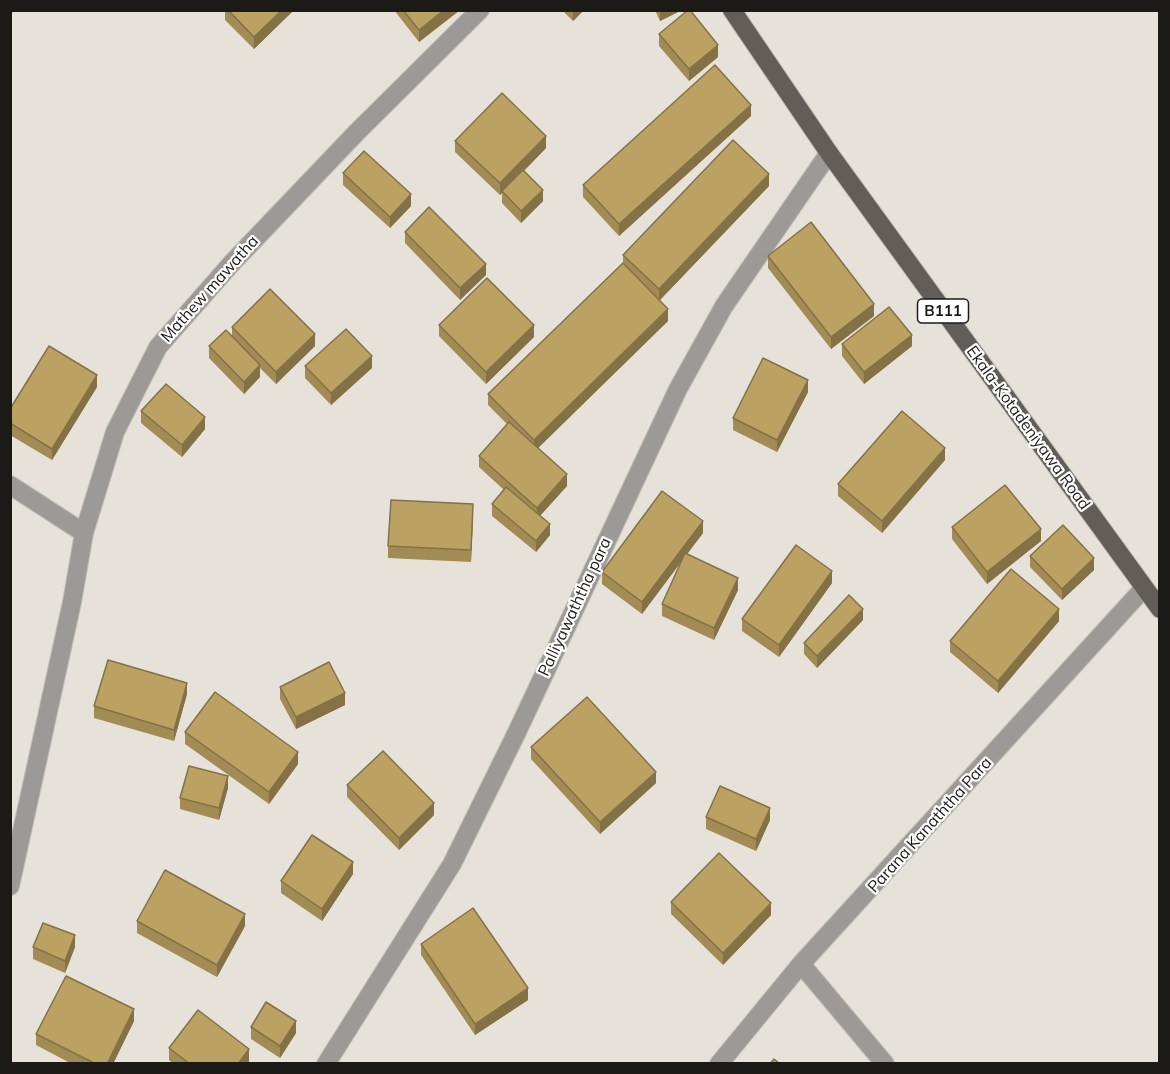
<!DOCTYPE html>
<html>
<head>
<meta charset="utf-8">
<style>
	body { margin:0 }
	#map { position:relative; width:1170px; height:1074px; overflow:hidden; background:#e6e2da; font-family:Mulish,sans-serif }
	canvas { display:block }
	.frame { position:absolute; inset:0; border:12px solid #1b1a17; pointer-events:none }
</style>
</head>
<body>
<div id="map">
<canvas width="1170" height="1074"></canvas>
<div class="frame"></div>
</div>
<script>
const g = document.querySelector('canvas').getContext('2d');
g.lineJoin = 'round';
function trace(path, color, width, dash) { g.strokeStyle = color; g.lineWidth = width; g.lineCap = dash ? 'butt' : 'round'; g.setLineDash(dash || []); g.stroke(path); }
function fillPath(path, color) { g.fillStyle = color; g.fill(path, 'evenodd'); }
function drawText(font, color, halo, rows, align = 'center') {
  g.font = font + ' Mulish,sans-serif'; g.lineWidth = 4.5; g.setLineDash([]); g.textBaseline = 'middle'; g.strokeStyle = halo; g.fillStyle = color; for (const [text, x, y, turn = 0] of rows) {
    g.save(); g.translate(x, y); g.rotate((+turn || 0) * Math.PI / 180); g.textAlign = isNaN(turn) ? turn : align; if (halo) g.strokeText(text, 0, 0); g.fillText(text, 0, 0); g.restore();
  }
}
const street = new Path2D(`
	M10,485L84,533
	M10,886L72,602L84,533L115,432L158,347L231,264L357,132L480,10
	M326,1064L452,864L517,732L678,389L724,306L829,153
	M719,1064L801,964
	M885,1064L801,964L1144,588`);
const primary = new Path2D(`
	M732,10L829,153L1160,609`);
const wall = new Path2D(`
	M225,10H294L254,49L225,20Z
	M394,10H460L419,42Z
	M562,10H584L573,21Z
	M655,10H682L660,21Z
	M659,34L718,57L689,81L659,46Z
	M751,116L619,236L583,197V185Z
	M455,141L546,148L524,171L543,201L521,223L502,203V193L500,195L455,152Z
	M343,173L411,206L390,228L343,185Z
	M769,186L660,300L668,321L538,448L567,486L540,516L550,535L536,552L492,516V504L504,490L479,467V456L507,424L488,405V394L623,263V255Z
	M405,232L486,275L460,300L405,243Z
	M768,256L874,316L831,349L768,268Z
	M439,325L534,337L486,384L439,336Z
	M232,327L315,346L276,384L260,368V377L244,394L209,358V346L232,335Z
	M842,344L912,346L864,384L842,356Z
	M305,366L372,368L331,405L305,378Z
	M97,387L52,460L10,435V409Z
	M808,392L777,452L733,430V418Z
	M141,411L205,429L182,457L141,423Z
	M945,460L882,533L838,496V484Z
	M473,516L471,562L388,558V546Z
	M952,527L1041,541L987,584L952,539Z
	M703,533L687,554L738,590L714,640L662,616V604L682,560L642,614L602,584V572Z
	M1030,556L1094,570L1062,600L1030,567Z
	M832,583L779,657L742,631V619Z
	M863,620L817,668L804,654V643Z
	M1059,621L998,693L950,652V641Z
	M280,687L345,705L296,729L280,699Z
	M187,694L174,741L94,718V706Z
	M185,732L298,764L269,804L185,744Z
	M531,747L656,783L600,834L531,759Z
	M347,785L434,815L399,850L347,797Z
	M228,788L219,820L180,809V798Z
	M706,817L770,820L756,851L706,829Z
	M353,874L322,921L281,893V881Z
	M671,902L771,915L723,965L671,914Z
	M137,921L245,926L217,977L137,933Z
	M421,944L528,1000L475,1035L421,955Z
	M33,947H75L65,973L33,959Z
	M134,1021L113,1064H72L36,1045V1034Z
	M251,1027L296,1033L280,1058L251,1039Z
	M169,1048L249,1061L247,1064H174L169,1060Z`);
const shadedWall = new Path2D(`
	M10,10H16L10,14Z
	M282,10H294L254,49V37Z
	M444,10H460L419,42V30Z
	M573,10H584L573,21Z
	M660,10H682L660,21Z
	M718,45V57L689,81V69Z
	M751,105V116L619,236V224Z
	M546,136V148L503,192L502,191V193L500,195V183Z
	M769,174V186L659,301V289Z
	M543,190V201L521,223V211Z
	M411,194V206L390,228V217Z
	M486,264V275L460,300V288Z
	M874,304V316L831,349V337Z
	M668,309V321L534,452V440Z
	M534,325V337L486,384V372Z
	M315,334V346L276,384V372Z
	M912,335V346L864,384V372Z
	M372,356V368L331,405V393Z
	M260,365V377L244,394V382Z
	M97,375V387L52,460V449Z
	M808,380V392L777,452V440Z
	M205,417V429L182,457V445Z
	M945,448V460L882,533V521Z
	M567,474V486L537,519V508Z
	M473,504V516L471,562V550Z
	M703,521V533L642,614V602Z
	M550,524V535L536,552V541Z
	M1041,529V541L987,584V572Z
	M1094,558V570L1062,600V589Z
	M832,571V583L779,657V645Z
	M738,578V590L714,640V628Z
	M863,609V620L817,668V656Z
	M1059,609V621L998,693V681Z
	M187,683V694L174,741V730Z
	M345,693V705L296,729V717Z
	M298,752V764L269,804V792Z
	M656,772V783L600,834V822Z
	M228,776V788L219,820V808Z
	M434,803V815L399,850V838Z
	M770,808V820L756,851V839Z
	M353,862V874L322,921V909Z
	M771,903V915L723,965V953Z
	M245,914V926L217,977V965Z
	M75,935V947L65,973V961Z
	M528,988V1000L475,1035V1024Z
	M134,1009V1021L113,1064H107Z
	M296,1021V1033L280,1058V1046Z
	M249,1049V1061L247,1064H238Z`);
const building = new Path2D(`
	M228,10H282L254,37Z
	M403,10H444L419,30Z
	M688,10H690L718,45L689,69L659,34Z
	M715,65L751,105L619,224L583,185Z
	M502,93L546,136L500,183L455,141Z
	M733,140L769,174L659,289L623,255Z
	M364,151L411,194L390,217L343,173Z
	M523,170L543,190L521,211L502,191Z
	M429,207L486,264L460,288L405,232Z
	M811,222L874,304L831,337L768,256Z
	M623,263L668,309L534,440L488,394Z
	M487,278L534,325L486,372L439,325Z
	M270,289L315,334L276,372L232,327Z
	M889,307L912,335L864,372L842,344Z
	M346,329L372,356L331,393L305,366Z
	M226,330L260,365L244,382L209,346Z
	M49,346L97,375L52,449L10,423V409Z
	M763,358L808,380L777,440L733,418Z
	M166,384L205,417L182,445L141,411Z
	M902,411L945,448L882,521L838,484Z
	M509,422L567,474L537,508L479,456Z
	M1005,485L1041,529L987,572L952,527Z
	M506,487L550,524L536,541L492,504Z
	M662,491L703,521L642,602L602,572Z
	M391,500L473,504L471,550L388,546Z
	M1063,525L1094,558L1062,589L1030,556Z
	M796,545L832,571L779,645L742,619Z
	M685,553L738,578L714,628L662,604Z
	M1011,569L1059,609L998,681L950,641Z
	M849,595L863,609L817,656L804,643Z
	M108,660L187,683L174,730L94,706Z
	M329,662L345,693L296,717L280,687Z
	M215,692L298,752L269,792L185,732Z
	M587,697L656,772L600,822L531,747Z
	M383,751L434,803L399,838L347,785Z
	M189,766L228,776L219,808L180,798Z
	M720,786L770,808L756,839L706,817Z
	M312,835L353,862L322,909L281,881Z
	M719,853L771,903L723,953L671,902Z
	M165,870L245,914L217,965L137,921Z
	M473,908L528,988L475,1024L421,944Z
	M43,923L75,935L65,961L33,947Z
	M66,976L134,1009L107,1064H96L36,1034Z
	M266,1002L296,1021L280,1046L251,1027Z
	M198,1010L249,1049L238,1064H190L169,1048Z
	M774,1059L780,1064H770Z`);
const shields = [
	[943,311,51]
];
const shieldNames = [
	["B111",943,311]
];
const streetNames = [
	["Mathew mawatha",210,289,-48],
	["Ekala-Kotadeniyawa Road",1028,428,54],
	["Palliyawaththa para",575,607,-65],
	["Parana Kanaththa Para",930,825,-48]
];
trace(street, '#c1beb7', 20);
trace(primary, '#c1beb7', 20);
trace(street, '#9d9997', 18);
trace(primary, '#635d59', 18);
fillPath(wall, '#a28b54');
fillPath(shadedWall, '#847145');
fillPath(building, '#bca262');
trace(building, '#847145', 1.5);
for (const [x, y, w] of shields) { const box = new Path2D(); box.roundRect(x - w / 2, y - 12, w, 24, 4.5); g.fillStyle = '#fff'; g.fill(box); trace(box, '#1b1a17', 1.5); }
drawText('bold 15px', '#1b1a17', null, shieldNames);
drawText('16px', '#1b1a17', '#fff', streetNames);
</script>
</body>
</html>
